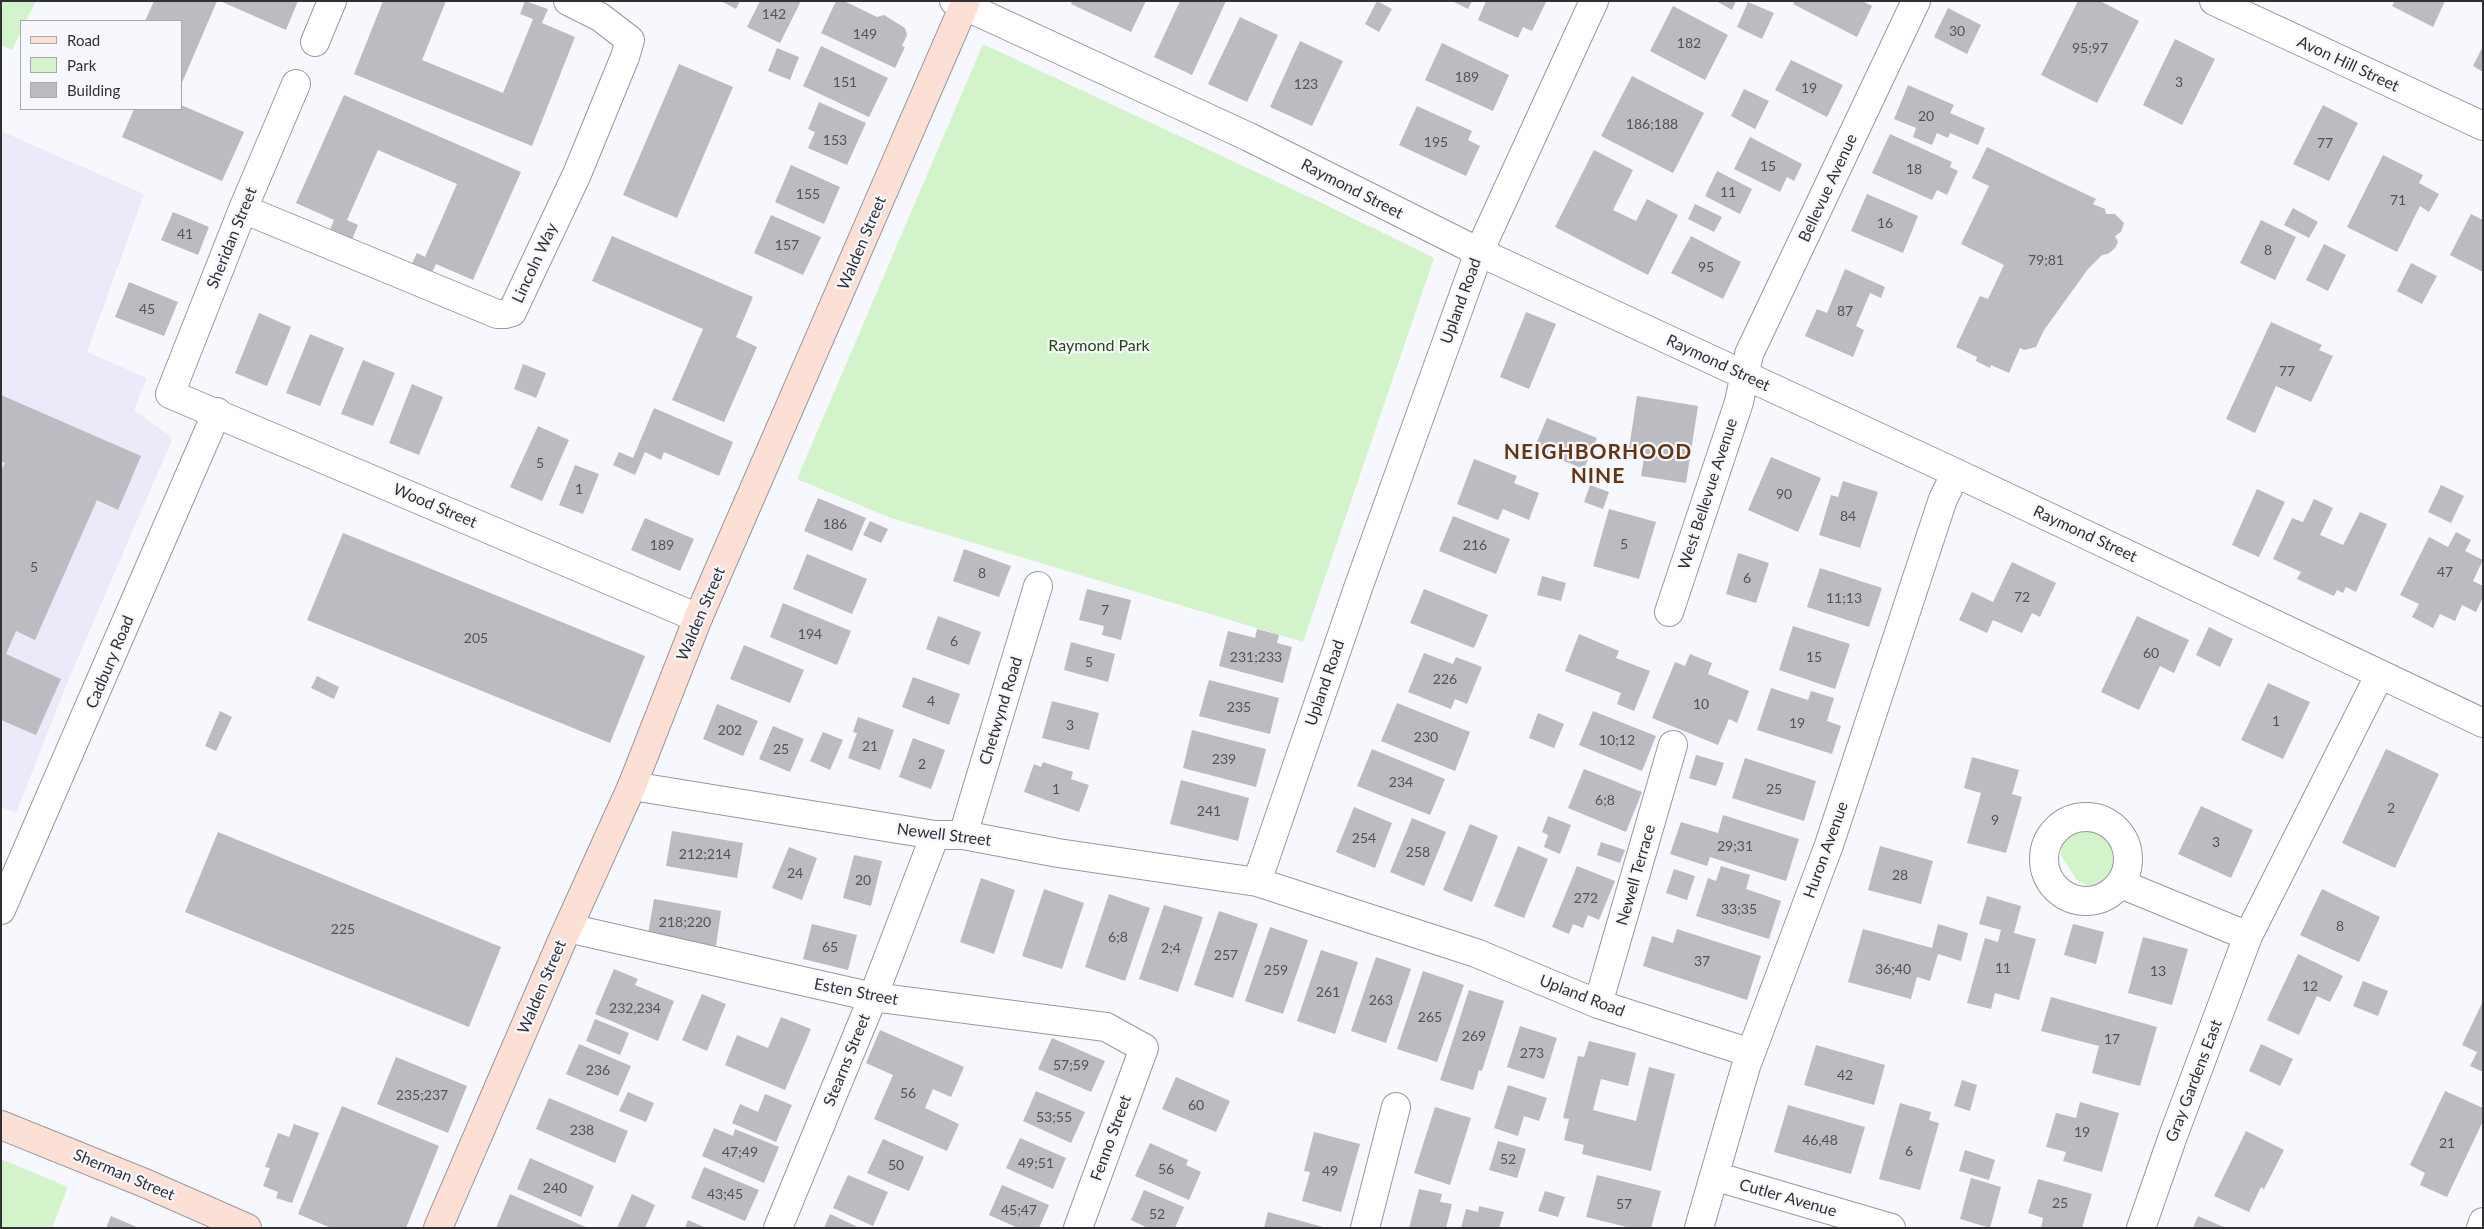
<!DOCTYPE html>
<html>
<head>
<meta charset="utf-8">
<style>
	body { margin:0 }
	#map { position:relative; width:2484px; height:1229px; overflow:hidden; background:#f7f8fe; font-family:Lato,sans-serif }
	canvas { display:block }
	.frame { position:absolute; inset:0; border:2px solid #313133; pointer-events:none }
	.legend { position:absolute; left:20px; top:20px; width:162px; height:90px; box-sizing:border-box; background:#f7f8fe; border:1px solid #a8a8ad; margin:0; padding:6px 9px; list-style:none; font-size:15px; color:#313133 }
	.legend li { display:flex; align-items:center; gap:10px; height:25px }
	.legend b { width:25px; border:1px solid #a8a8ad }
</style>
</head>
<body>
<div id="map">
<canvas width="2484" height="1229"></canvas>
<div class="frame"></div>
<ul class="legend">
<li><b style="height:6px;background:#fce0d5"></b>Road</li>
<li><b style="height:14px;background:#d3f3ca"></b>Park</li>
<li><b style="height:14px;background:#bbbbc1"></b>Building</li>
</ul>
</div>
<script>
const g = document.querySelector('canvas').getContext('2d');
g.lineJoin = 'round';
function fillPath(path, color) { g.fillStyle = color; g.fill(path, 'evenodd'); }
function trace(path, color, width, dash) { g.strokeStyle = color; g.lineWidth = width; g.lineCap = dash ? 'butt' : 'round'; g.setLineDash(dash || []); g.stroke(path); }
function drawText(font, color, halo, rows, align = 'center') {
  g.font = font + ' Lato,sans-serif'; g.lineWidth = 4.5; g.setLineDash([]); g.textBaseline = 'middle'; g.strokeStyle = halo; g.fillStyle = color; for (const [text, x, y, turn = 0] of rows) {
    g.save(); g.translate(x, y); g.rotate((+turn || 0) * Math.PI / 180); g.textAlign = isNaN(turn) ? turn : align; if (halo) g.strokeText(text, 0, 0); g.fillText(text, 0, 0); g.restore();
  }
}
const built = new Path2D(`
	M1,131L144,194L87,352L147,378L135,407V411L169,435L172,440L70,676L16,813L1,807Z`);
const green = new Path2D(`
	M1,1H36L26,21H21V31L12,50L1,45Z
	M983,44L1322,203L1434,258L1303,642L891,518L797,479Z
	M2086,820L2103,830L2113,845L2118,864L2113,879L2095,890L2076,879L2061,855L2063,835Z
	M1,1159L68,1187L52,1228H1Z`);
const building = new Path2D(`
	M154,1H217L181,85V21H145Z
	M220,1H298L286,30Z
	M383,1H446L422,60L503,93L533,19L520,14L525,1L548,9L542,23L575,37L532,146L354,74Z
	M721,1H740L736,9Z
	M760,1H801L780,43L747,27Z
	M836,1H844L877,17L884,15L905,28L907,35L902,46L905,47L895,68L821,33Z
	M1072,1H1146L1131,32L1071,4Z
	M1180,1H1226L1192,75L1154,57Z
	M1377,1L1392,9L1379,32L1365,24Z
	M1452,1H1472L1468,9Z
	M1486,1H1543L1546,2L1532,31L1523,27L1518,38L1478,20Z
	M1716,1H1736L1732,10Z
	M1795,1H1862L1872,6L1857,37L1793,4Z
	M2078,1H2100L2139,21L2097,103L2041,75Z
	M2395,1H2445L2433,27L2392,6Z
	M1748,2L1774,13L1762,39L1737,27Z
	M1673,6L1728,35L1705,80L1650,51Z
	M1948,8L1981,25L1967,54L1934,37Z
	M1240,17L1278,35L1247,102L1208,84Z
	M2175,39L2215,59L2182,125L2143,105Z
	M1300,41L1343,61L1312,126L1270,107Z
	M1442,43L1509,75L1493,111L1425,80Z
	M821,46L888,78L869,117L803,86Z
	M2483,46V72L2473,66Z
	M777,48L799,57L790,80L768,71Z
	M1791,60L1843,85L1827,117L1775,90Z
	M679,64L733,87L677,218L623,195Z
	M1632,76L1704,113L1673,173L1601,136Z
	M1908,85L1954,105L1950,113L1985,128L1978,145L1950,133L1948,138L1937,133L1932,145L1913,137L1916,128L1894,119Z
	M1744,89L1769,101L1755,129L1731,116Z
	M344,95L521,172L473,280L436,264L430,277L410,268L417,253L425,257L457,184L378,150L347,220L358,225L351,242L329,232L334,220L296,203Z
	M819,102L866,123L847,165L808,148L815,132L808,129Z
	M181,105L244,132L222,181L122,137L134,109H181Z
	M2323,105L2358,123L2329,181L2293,164Z
	M1417,106L1472,131L1468,140L1480,146L1466,176L1399,145Z
	M1890,134L1952,162L1950,167L1958,171L1947,195L1937,190L1932,200L1872,173Z
	M1750,137L1802,164L1794,181L1787,177L1780,192L1734,169Z
	M1987,147L2096,199L2093,204L2105,209L2106,214H2115L2124,223L2121,232L2115,236L2118,242L2115,248L2108,254L2102,255L2088,269L2044,330L2036,347L2024,350L2020,348L2009,373L1991,365L1990,368L1976,361L1977,357L1956,347L1980,296L1988,299L2004,265L1961,244L1989,186L1972,178Z
	M1594,150L1633,170L1613,210L1636,221L1647,199L1678,215L1648,275L1555,227Z
	M2383,155L2423,175L2419,183L2439,194L2429,212L2420,206L2397,252L2347,227Z
	M791,165L840,187L824,224L775,202Z
	M1717,171L1752,189L1740,214L1705,196Z
	M1867,194L1918,216L1903,253L1851,231Z
	M1695,204L1722,217L1714,232L1688,219Z
	M2293,208L2318,222L2309,238L2284,225Z
	M173,212L209,227L198,255L161,240Z
	M2471,214L2483,220V272L2450,255Z
	M771,215L821,237L803,275L754,253Z
	M2261,220L2296,237L2275,280L2240,263Z
	M612,236L753,297L736,337L757,347L724,422L672,400L703,329L592,281Z
	M1691,236L1741,262L1723,299L1671,273Z
	M2324,244L2346,255L2328,291L2306,280Z
	M2411,263L2437,276L2422,304L2397,291Z
	M1845,269L1885,287L1881,298L1870,293L1856,326L1864,330L1853,357L1805,336L1817,309L1827,313Z
	M129,282L178,302L164,336L115,317Z
	M1526,312L1556,324L1529,389L1500,377Z
	M259,313L291,327L267,386L235,373Z
	M2271,322L2322,345L2319,350L2333,356L2311,402L2276,386L2255,433L2226,419Z
	M310,334L344,348L320,406L286,393Z
	M363,360L395,373L373,426L341,414Z
	M523,364L546,373L536,398L514,389Z
	M412,384L443,397L419,455L389,443Z
	M1,395L141,456L118,510L97,500L35,640L16,631L6,654L61,679L36,735L1,720V472L5,463L1,461Z
	M1637,396L1698,406L1686,483L1641,476L1644,458L1628,455Z
	M654,408L733,442L719,476L664,452L661,460L645,452L635,475L613,465L619,452L633,458Z
	M1547,418L1597,438L1584,469L1534,449Z
	M538,426L569,440L542,501L510,487Z
	M1771,457L1821,478L1798,532L1748,510Z
	M1474,459L1517,476L1514,483L1539,493L1529,520L1503,509L1498,520L1457,504Z
	M575,465L599,474L583,514L559,505Z
	M1843,481L1878,492L1860,548L1819,535L1831,495L1838,497Z
	M1590,485L1609,492L1603,509L1584,502Z
	M2441,485L2464,496L2451,523L2428,512Z
	M2257,489L2285,502L2259,557L2232,545Z
	M818,498L866,518L852,551L804,531Z
	M2314,499L2333,508L2320,535L2343,545L2360,512L2387,524L2356,592L2346,587L2343,593L2337,590L2334,596L2297,579L2301,572L2273,559L2292,518L2303,522Z
	M1609,509L1656,522L1639,579L1593,566Z
	M1453,516L1510,539L1496,574L1439,551Z
	M645,518L694,539L680,571L631,550Z
	M870,521L888,529L881,543L863,535Z
	M2456,532L2471,540L2465,551L2483,560L2473,581L2483,586V597L2476,612L2462,605L2455,621L2440,614L2433,628L2412,617L2419,604L2400,595L2429,537L2448,547Z
	M343,533L645,656L610,743L307,620Z
	M964,549L1011,566L999,597L953,581Z
	M1738,553L1769,563L1756,603L1726,594Z
	M807,554L867,579L852,614L793,589Z
	M2012,562L2056,583L2040,617L2032,613L2022,633L1993,620L1987,633L1959,620L1972,592L1993,602Z
	M1820,568L1882,588L1869,627L1807,607Z
	M1542,576L1566,583L1561,601L1537,595Z
	M1087,589L1131,600L1121,640L1102,635L1104,626L1079,620Z
	M1424,589L1488,615L1474,648L1410,623Z
	M783,603L851,631L837,665L770,637Z
	M938,616L981,632L969,665L926,649Z
	M2137,616L2189,640L2174,673L2160,666L2139,710L2101,692Z
	M1793,626L1850,644L1835,689L1779,670Z
	M2209,627L2233,639L2220,667L2196,655Z
	M1257,629L1279,635L1277,643L1292,647L1283,683L1219,666L1228,631L1255,638Z
	M1579,634L1619,651L1616,658L1650,671L1634,711L1617,704L1621,693L1565,671Z
	M1071,642L1115,654L1108,682L1064,670Z
	M744,645L804,670L790,703L730,679Z
	M1424,653L1453,664L1456,657L1482,667L1467,704L1455,699L1451,709L1408,692Z
	M1690,654L1712,663L1708,674L1749,691L1737,723L1729,719L1718,745L1652,718L1675,662L1685,666Z
	M317,676L339,687L334,699L311,688Z
	M913,677L960,694L949,725L902,707Z
	M1209,680L1279,698L1270,734L1199,716Z
	M2268,683L2310,702L2283,759L2241,740Z
	M1771,688L1808,700L1811,691L1834,698L1827,721L1841,726L1832,754L1757,730Z
	M1052,701L1099,713L1089,750L1042,738Z
	M1397,703L1470,732L1455,771L1381,741Z
	M717,704L758,721L743,756L703,739Z
	M220,711L232,717L216,751L205,746Z
	M1593,711L1656,736L1642,771L1579,745Z
	M1538,713L1564,724L1554,748L1529,738Z
	M858,717L894,730L880,770L848,758L857,733L853,732Z
	M773,726L804,739L790,772L759,759Z
	M1192,730L1266,749L1256,787L1183,768Z
	M823,732L843,740L830,770L810,761Z
	M913,738L945,750L931,789L899,777Z
	M1372,749L1445,779L1430,815L1357,786Z
	M2386,749L2439,774L2395,868L2342,843Z
	M1696,755L1724,763L1716,786L1689,778Z
	M1972,757L2019,770L2012,794L2022,797L2006,853L1967,843L1981,793L1964,788Z
	M1745,758L1816,781L1804,821L1732,798Z
	M1043,762L1073,772L1071,779L1089,785L1079,812L1024,792L1034,764L1041,767Z
	M1584,769L1642,792L1626,832L1568,808Z
	M1181,780L1249,798L1238,841L1170,824Z
	M2201,806L2253,830L2231,878L2178,854Z
	M1354,807L1392,823L1375,868L1336,852Z
	M1723,815L1799,839L1786,881L1710,857L1707,866L1670,854L1681,822L1718,833Z
	M1548,816L1571,825L1560,854L1544,847L1548,835L1542,832Z
	M1412,818L1446,832L1424,886L1390,872Z
	M1470,824L1498,836L1472,902L1443,890Z
	M672,831L743,843L737,878L666,866Z
	M218,832L501,947L469,1027L185,912Z
	M1601,842L1625,850L1620,863L1597,855Z
	M1518,846L1548,859L1524,918L1494,906Z
	M1880,846L1933,861L1921,904L1868,890Z
	M789,847L817,858L802,900L772,888Z
	M854,855L882,861L871,906L843,898Z
	M1577,866L1615,881L1599,920L1588,915L1583,928L1573,924L1569,934L1552,927Z
	M1721,866L1750,875L1746,889L1781,901L1769,939L1696,916L1708,878L1716,881Z
	M1674,869L1695,876L1687,900L1666,893Z
	M981,878L1015,890L994,954L960,942Z
	M1044,889L1084,903L1062,969L1022,956Z
	M2322,889L2380,917L2359,962L2300,935Z
	M1109,894L1150,908L1125,981L1085,967Z
	M1987,896L2021,906L2014,933L2036,939L2019,1000L1995,993L1991,1009L1967,1003L1985,938L1998,942L2001,930L1979,924Z
	M654,899L721,911L716,946L648,934Z
	M1164,905L1203,917L1178,992L1139,979Z
	M1219,911L1258,924L1233,998L1194,985Z
	M812,924L857,935L848,970L803,959Z
	M1938,924L1968,933L1961,961L1938,954L1930,981L1917,977L1911,999L1848,982L1863,929L1932,948Z
	M2073,924L2104,932L2096,964L2064,955Z
	M1270,927L1308,940L1283,1014L1245,1001Z
	M1677,929L1761,956L1747,1000L1643,966L1652,936L1673,943Z
	M2143,937L2188,949L2172,1005L2128,993Z
	M1321,950L1358,962L1335,1034L1297,1021Z
	M2298,954L2343,976L2330,1002L2317,996L2299,1035L2267,1020Z
	M1376,957L1411,969L1386,1043L1351,1031Z
	M614,969L638,979L635,985L674,1001L658,1041L595,1014Z
	M1423,971L1464,985L1437,1062L1397,1049Z
	M2363,981L2388,991L2378,1016L2353,1006Z
	M1469,990L1504,1001L1482,1071L1479,1070L1473,1090L1440,1080Z
	M702,994L726,1004L707,1051L682,1040Z
	M2051,997L2157,1027L2140,1086L2092,1073L2099,1046L2041,1031Z
	M2483,1001V1072L2470,1066L2477,1052L2462,1045Z
	M781,1017L811,1029L785,1090L725,1065L737,1035L768,1048Z
	M595,1019L629,1033L620,1055L586,1041Z
	M1520,1026L1557,1038L1544,1079L1507,1067Z
	M880,1030L964,1067L951,1097L933,1089L925,1108L959,1124L947,1151L874,1119L893,1075L866,1063Z
	M1052,1038L1105,1061L1091,1092L1038,1069Z
	M1589,1041L1636,1053L1628,1086L1601,1079L1593,1110L1636,1121L1649,1067L1675,1074L1651,1171L1582,1154L1584,1145L1564,1140L1569,1119L1563,1118L1578,1056L1584,1057Z
	M579,1044L631,1066L618,1096L566,1074Z
	M2261,1044L2293,1059L2280,1086L2249,1071Z
	M1816,1045L1885,1065L1874,1105L1804,1085Z
	M396,1057L467,1086L448,1133L377,1104Z
	M1176,1077L1230,1101L1216,1132L1162,1109Z
	M1962,1080L1977,1085L1970,1111L1954,1106Z
	M1508,1085L1547,1098L1539,1121L1524,1116L1518,1136L1494,1128Z
	M1036,1091L1085,1112L1071,1143L1023,1121Z
	M2445,1091L2483,1108V1121L2447,1197L2420,1185L2425,1173L2410,1165Z
	M628,1092L654,1103L646,1122L619,1111Z
	M765,1094L792,1105L776,1142L732,1123L740,1104L758,1112Z
	M549,1098L628,1131L615,1163L536,1129Z
	M2080,1102L2119,1113L2102,1172L2063,1161L2066,1152L2046,1147L2056,1113L2076,1118Z
	M1900,1103L1931,1112L1929,1120L1939,1123L1920,1190L1879,1179Z
	M1788,1105L1865,1127L1851,1174L1774,1152Z
	M342,1106L439,1146L406,1228H331L298,1214Z
	M1435,1107L1471,1118L1450,1185L1414,1173Z
	M294,1124L319,1133L292,1203L276,1198L278,1192L263,1186L270,1168L265,1167L278,1133L289,1137Z
	M714,1128L733,1136L735,1129L779,1147L764,1183L702,1156Z
	M2246,1131L2284,1150L2264,1189L2261,1187L2249,1212L2214,1196Z
	M1314,1132L1360,1144L1341,1212L1302,1201L1310,1172L1304,1171Z
	M1020,1138L1066,1158L1053,1189L1006,1168Z
	M883,1139L924,1157L909,1191L867,1173Z
	M1498,1141L1526,1149L1517,1178L1489,1170Z
	M1150,1143L1188,1160L1186,1165L1201,1172L1189,1200L1135,1176Z
	M1965,1150L1995,1160L1989,1180L1959,1171Z
	M530,1158L594,1186L581,1217L517,1189Z
	M704,1167L759,1190L745,1221L691,1198Z
	M848,1175L888,1192L873,1226L833,1208Z
	M1597,1175L1661,1191L1651,1228H1631L1586,1217Z
	M1971,1178L2001,1187L1990,1228L1960,1219Z
	M2038,1179L2092,1194L2082,1228H2041L2043,1218L2028,1213Z
	M1002,1185L1049,1205L1039,1228H1018L989,1215Z
	M1419,1189L1442,1194L1440,1202L1452,1204L1446,1228H1409Z
	M1144,1190L1184,1207L1175,1228H1148L1131,1220Z
	M1545,1191L1565,1197L1558,1217L1538,1211Z
	M510,1194L588,1228H496Z
	M632,1194L655,1205L645,1228H617Z
	M1479,1206L1504,1212L1499,1228H1461L1466,1209L1478,1212Z
	M1268,1212L1323,1227V1228H1264Z
	M830,1214L860,1228H824Z
	M111,1216L139,1228H106Z
	M2198,1216L2226,1228H2193Z
	M688,1220L706,1228H685Z`);
const street = new Path2D(`
	M954,1L1249,137L1479,252L1956,473L2483,723
	M2214,1L2483,126
	M315,42L332,1
	M296,84L243,209L170,394L698,618
	M243,209L497,314H505L512,312L577,174L625,57L630,40L600,17L568,1
	M1669,612L1739,402L1749,354L1916,1
	M632,786L935,835H963L1058,853L1257,882L1476,953L1598,1004L1751,1053
	M2044 859a42 42 0 1 1 84 0a42 42 0 1 1-84 0Z
	M963,835L1038,586
	M1257,882L1358,588L1479,252L1594,1
	M2121,884L2248,936
	M1,910L217,412
	M568,928L873,997L1106,1027L1144,1048L1078,1228
	M1598,1004L1673,745
	M1714,1176L1891,1228
	M778,1228L873,997L935,835
	M1365,1228L1396,1107
	M1699,1228L1746,1066L1829,845L1943,499L1956,473
	M2141,1228L2173,1136L2248,936L2380,674
	M2481,1228L2483,1222`);
const secondary = new Path2D(`
	M1,1125L147,1184L247,1228
	M438,1228L561,943L632,786L698,618L966,1`);
const numberNames = [
	["142",774,14],
	["30",1957,31],
	["149",865,34],
	["182",1689,43],
	["95;97",2090,48],
	["189",1467,77],
	["151",845,82],
	["3",2179,82],
	["123",1306,84],
	["19",1809,88],
	["20",1926,116],
	["186;188",1652,124],
	["153",835,140],
	["195",1436,142],
	["77",2325,143],
	["15",1768,166],
	["18",1914,169],
	["11",1728,192],
	["155",808,194],
	["71",2398,200],
	["16",1885,223],
	["41",185,234],
	["157",787,245],
	["8",2268,250],
	["79;81",2046,260],
	["95",1706,267],
	["45",147,309],
	["87",1845,311],
	["77",2287,371],
	["5",540,463],
	["1",579,489],
	["90",1784,494],
	["84",1848,516],
	["186",835,524],
	["5",1624,544],
	["189",662,545],
	["216",1475,545],
	["5",34,567],
	["47",2445,572],
	["8",982,573],
	["6",1747,578],
	["72",2022,597],
	["11;13",1844,598],
	["7",1105,610],
	["194",810,634],
	["205",476,638],
	["6",954,641],
	["60",2151,653],
	["231;233",1256,657],
	["15",1814,657],
	["5",1089,662],
	["226",1445,679],
	["4",931,701],
	["10",1701,704],
	["235",1239,707],
	["1",2276,721],
	["19",1797,723],
	["3",1070,725],
	["202",730,730],
	["230",1426,737],
	["10;12",1617,740],
	["21",870,746],
	["25",781,749],
	["239",1224,759],
	["2",922,764],
	["234",1401,782],
	["1",1056,789],
	["25",1774,789],
	["6;8",1605,800],
	["2",2391,808],
	["241",1209,811],
	["9",1995,820],
	["254",1364,838],
	["3",2216,842],
	["29;31",1735,846],
	["258",1418,852],
	["212;214",705,854],
	["24",795,873],
	["28",1900,875],
	["20",863,880],
	["272",1586,898],
	["33;35",1739,909],
	["218;220",685,922],
	["8",2340,926],
	["225",343,929],
	["6;8",1118,937],
	["65",830,947],
	["2;4",1171,948],
	["257",1226,955],
	["37",1702,961],
	["11",2003,968],
	["36;40",1893,969],
	["259",1276,970],
	["13",2158,971],
	["12",2310,986],
	["261",1328,992],
	["263",1381,1000],
	["232,234",635,1008],
	["265",1430,1017],
	["269",1474,1036],
	["17",2112,1039],
	["273",1532,1053],
	["57;59",1071,1065],
	["236",598,1070],
	["42",1845,1075],
	["56",908,1093],
	["235;237",422,1095],
	["60",1196,1105],
	["53;55",1054,1117],
	["238",582,1130],
	["19",2082,1132],
	["46,48",1820,1140],
	["21",2447,1143],
	["6",1909,1151],
	["47;49",740,1152],
	["52",1508,1159],
	["49;51",1036,1163],
	["50",896,1165],
	["56",1166,1169],
	["49",1330,1171],
	["240",555,1188],
	["43;45",725,1194],
	["25",2060,1203],
	["57",1624,1204],
	["45;47",1019,1210],
	["52",1157,1214]
];
const streetNames = [
	["Avon Hill Street",2348,64,25],
	["Bellevue Avenue",1828,188,-65],
	["Raymond Street",1352,189,27],
	["Sheridan Street",232,238,-68],
	["Walden Street",862,243,-67],
	["Lincoln Way",535,263,-65],
	["Upland Road",1461,301,-70],
	["Raymond Street",1718,363,25],
	["West Bellevue Avenue",1708,494,-72],
	["Wood Street",435,506,23],
	["Raymond Street",2085,534,25],
	["Walden Street",701,614,-67],
	["Cadbury Road",110,662,-67],
	["Upland Road",1325,683,-71],
	["Chetwynd Road",1001,711,-73],
	["Newell Street",944,835,7],
	["Huron Avenue",1826,850,-70],
	["Newell Terrace",1636,875,-74],
	["Walden Street",542,987,-67],
	["Esten Street",856,992,11],
	["Upland Road",1582,996,21],
	["Stearns Street",847,1060,-68],
	["Gray Gardens East",2194,1081,-69],
	["Fenno Street",1111,1138,-70],
	["Sherman Street",124,1175,23],
	["Cutler Avenue",1788,1198,16]
];
const parkNames = [
	["Raymond Park",1099,346]
];
const districtNames = [
	["NEIGHBORHOOD",1598,452],
	["NINE",1598,476]
];
fillPath(built, '#eaeaf8');
fillPath(green, '#d3f3ca');
fillPath(building, '#bbbbc1');
trace(street, '#98989e', 30);
trace(secondary, '#98989e', 30);
trace(street, '#fff', 28);
trace(secondary, '#fce0d5', 28);
drawText('14px', '#545456', null, numberNames);
drawText('16px', '#313133', '#f7f8fe', streetNames);
drawText('16px', '#1d4b0d', '#f7f8fe', parkNames);
g.letterSpacing = '1px';
drawText('bold 21px', '#633613', '#f7f8fe', districtNames);
g.letterSpacing = '0px';
</script>
</body>
</html>
